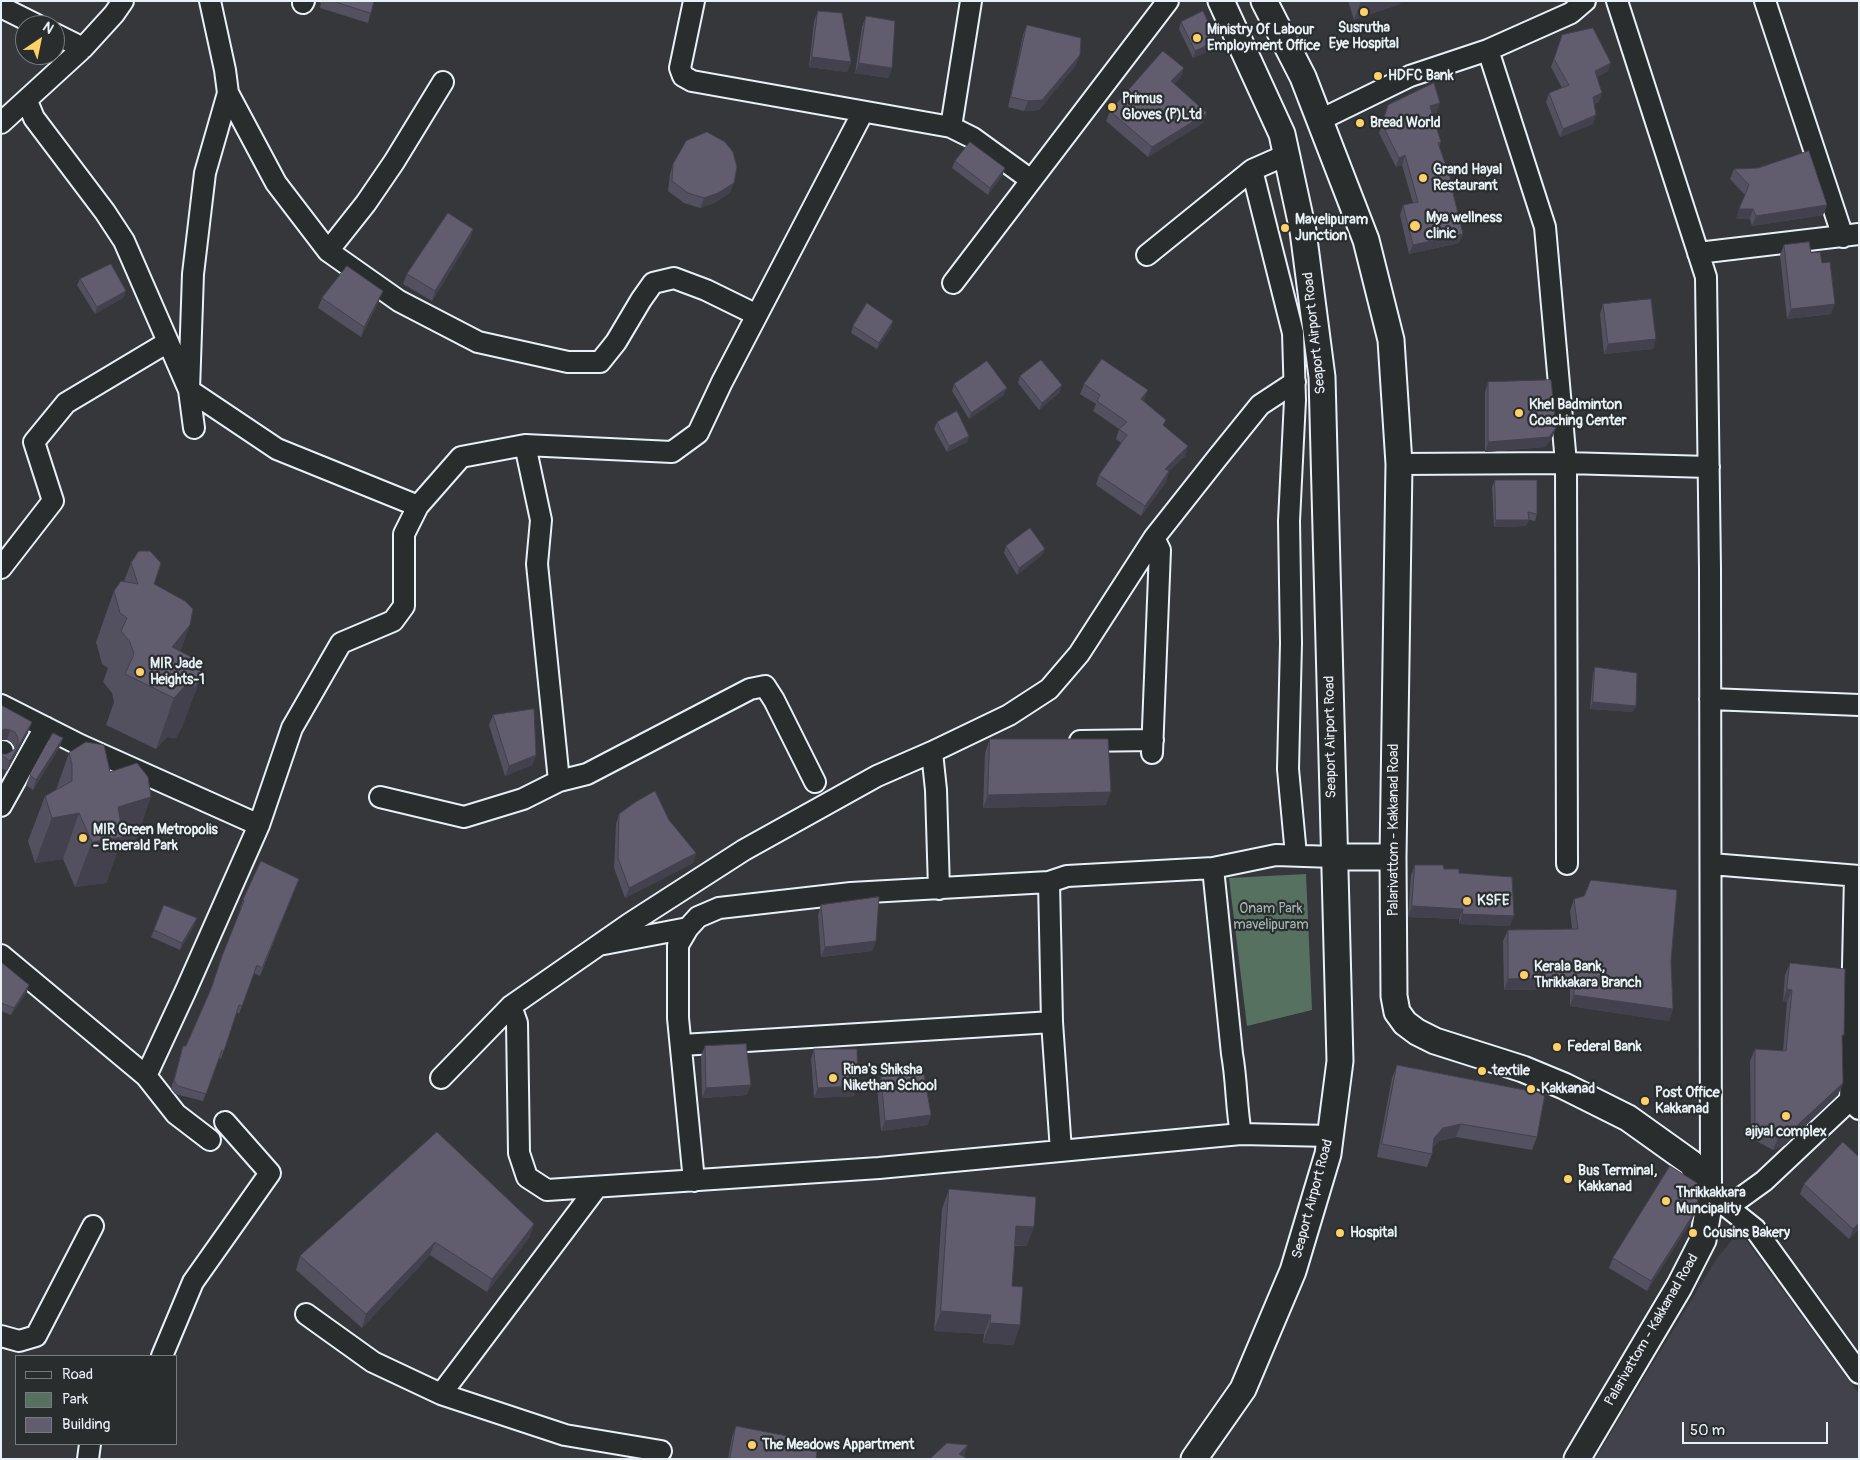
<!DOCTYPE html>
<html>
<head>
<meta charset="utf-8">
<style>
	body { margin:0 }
	#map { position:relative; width:1860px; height:1460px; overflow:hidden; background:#35373b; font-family:Pangolin,sans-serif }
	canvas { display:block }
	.frame { position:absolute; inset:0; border:2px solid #e8f1f8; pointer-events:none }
	.legend { position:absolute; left:15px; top:1355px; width:162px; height:90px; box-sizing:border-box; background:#2a2d2e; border:1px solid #767b7f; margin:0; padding:6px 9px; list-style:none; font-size:15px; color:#e8f1f8 }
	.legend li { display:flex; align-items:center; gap:10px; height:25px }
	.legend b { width:25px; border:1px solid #767b7f }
	.north { position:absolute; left:15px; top:15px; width:50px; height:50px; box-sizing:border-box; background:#2a2d2e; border:1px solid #767b7f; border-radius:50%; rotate:34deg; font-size:14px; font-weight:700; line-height:20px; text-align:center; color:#e8f1f8 }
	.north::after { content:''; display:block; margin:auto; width:18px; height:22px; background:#ffd166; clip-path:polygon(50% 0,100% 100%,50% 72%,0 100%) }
	.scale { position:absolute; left:1682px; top:1422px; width:146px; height:22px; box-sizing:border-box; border:2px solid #e8f1f8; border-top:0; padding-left:6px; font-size:15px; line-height:18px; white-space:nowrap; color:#e8f1f8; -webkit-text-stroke:4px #2a2d2e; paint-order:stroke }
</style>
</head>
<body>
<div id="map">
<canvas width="1860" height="1460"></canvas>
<div class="frame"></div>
<ul class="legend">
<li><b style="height:6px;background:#2a2d2e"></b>Road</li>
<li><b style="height:14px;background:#567160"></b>Park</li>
<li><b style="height:14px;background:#615d6f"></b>Building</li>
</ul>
<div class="north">N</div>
<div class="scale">50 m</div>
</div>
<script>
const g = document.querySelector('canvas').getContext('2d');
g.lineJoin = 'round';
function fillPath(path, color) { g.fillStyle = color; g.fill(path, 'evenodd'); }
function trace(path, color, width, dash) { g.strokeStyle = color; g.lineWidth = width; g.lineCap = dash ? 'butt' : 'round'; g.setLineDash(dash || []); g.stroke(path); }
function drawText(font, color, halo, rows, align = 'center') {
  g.font = font + ' Pangolin,sans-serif'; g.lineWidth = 4.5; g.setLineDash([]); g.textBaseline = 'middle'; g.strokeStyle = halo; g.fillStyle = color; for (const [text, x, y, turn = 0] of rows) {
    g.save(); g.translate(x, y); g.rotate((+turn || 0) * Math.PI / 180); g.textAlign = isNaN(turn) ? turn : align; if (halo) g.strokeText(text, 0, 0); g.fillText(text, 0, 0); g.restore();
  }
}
const built = new Path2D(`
	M1739,1231L1859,1394V1459H1595L1715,1261Z`);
const green = new Path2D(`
	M1306,874L1312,1010L1247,1026L1229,878Z`);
const minor = new Path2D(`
	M210,1L225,70L228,93L276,183L328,251L399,301L478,342L568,362H600L616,342L641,300L653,283L674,278L706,290L757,315
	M694,1L680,68L683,76L692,81L951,127L973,138L1031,180
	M1617,1L1706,277L1710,569L1711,1194L1755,1229L1859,1373
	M1765,1L1843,237
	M303,3L304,1
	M1,7L37,25
	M55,34L83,48
	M1488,50L1545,227L1566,463L1567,864
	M27,101L34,118L105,212L124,241L189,390L277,449L418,506
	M1320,120L1410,76L1488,50L1571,13L1585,1
	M1,123L83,48L114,14L123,1
	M951,127L971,1
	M1286,155L1252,170L1293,333L1295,400L1289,521L1291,643L1288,769L1296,855
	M328,251L366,203L394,162L443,82
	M1698,253L1859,234
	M1147,255L1252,170
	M953,283L1168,1
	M194,428L189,390L193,274L205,173L228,93
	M1399,464L1566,463L1709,467
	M1,568L53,501L34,442L66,403L168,342
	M1710,699L1859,705
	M1,705L80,745L259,825
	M1080,741L1153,740
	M1,753L3,751
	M1152,753L1160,550L1154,538
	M559,781L587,774L750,689L765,686L774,700L815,782
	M380,797L464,817L523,799L559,781L537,564L541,520L525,445
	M1,806L45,727
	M1711,864L1859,876
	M1213,868L1232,1054C1237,1081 1236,1107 1241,1134
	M1855,876L1850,1100L1859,1109
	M1049,882L1052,1022L1061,1151
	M939,889L936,790L932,752L1009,715L1049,689L1079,654L1154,538L1218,457L1260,405L1295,382
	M604,944L688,928
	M1,955L146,1076L176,1114L210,1140
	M511,1006L517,1023L519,1153L527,1177L547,1190L879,1168L1241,1134L1330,1136
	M682,1045L1052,1022
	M146,1076L186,990L259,825L292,728L341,643L393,621L404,606V534L418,506L461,457L525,445L672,452L698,433L722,382L863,112
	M441,1078L511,1006L629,924L744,850L877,776L932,752
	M694,1181L678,1018V945L688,928L698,917L719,908L851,893L1049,882L1067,876L1213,868L1276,855L1333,857
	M1728,1207L1764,1181L1850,1100
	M306,1314L373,1362L441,1394L565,1435L661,1451
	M1,1336L19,1341L36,1336L93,1226
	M162,1356L193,1282L270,1173L225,1122
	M441,1394L597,1187
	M88,1459L90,1444`);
const major = new Path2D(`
	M1264,1L1303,77L1366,240L1391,340L1399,464L1393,857L1394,996L1397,1012L1405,1023L1417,1032L1435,1041L1523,1069L1564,1086L1628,1118L1691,1163L1711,1194L1703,1240L1679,1287L1577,1459
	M1333,857H1393
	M1194,1459L1243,1389L1293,1271L1328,1154L1340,1061L1322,377L1303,231L1282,134L1221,1`);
const wall = new Path2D(`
	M316,1H374L368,23L320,8L321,3Z
	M1348,1H1401L1400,4L1354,20Z
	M818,11L851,62L847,72L809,67L814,21Z
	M866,16L892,68L888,78L855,73L862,27Z
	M1181,22L1217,41L1215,48L1193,58L1179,29Z
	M1027,25L1076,65L1039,110L1024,111L1008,107L1023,35Z
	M1562,35L1608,71L1597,77L1599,102L1594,104L1593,124L1560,137L1546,102L1549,93L1562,88L1551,67Z
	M1184,68L1180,78L1174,84L1203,123L1148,157L1106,121L1110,111Z
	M1388,105L1437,112L1432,114L1441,142L1439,146L1453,192L1463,234L1459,243L1409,254L1400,215L1403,205L1413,203L1402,165L1396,167L1379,133Z
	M955,161L1003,174L988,195L952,168Z
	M673,164L730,193L714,203L700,208L684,203L668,191L670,174Z
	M1734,169L1827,205L1823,215L1752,226L1750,219H1736L1745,195L1730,179Z
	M473,229L470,239L432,301L403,284L407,274Z
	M1784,245L1811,253L1822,263L1831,314L1787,319L1780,255Z
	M80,279L124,297L95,314L77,285Z
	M322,298L379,301L361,337L318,308Z
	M1603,304L1653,349L1604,354L1600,314Z
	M853,326L891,328L877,349L851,333Z
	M1020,376L1060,392L1039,410L1018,383Z
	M1488,382L1552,438L1545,447L1485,452V392Z
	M954,384L1004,395L969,419L952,391Z
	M1084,384L1144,401L1164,426L1185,456L1169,471L1166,482L1141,516L1096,485L1099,475L1121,443L1116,439L1119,429L1093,411L1096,404L1080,394Z
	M937,422L969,436L967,442L947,452L934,429Z
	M1495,480L1537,514L1535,521L1529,520L1526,526L1494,527L1492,487Z
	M1006,546L1042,555L1017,575L1004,553Z
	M131,563L154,584L181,652L183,725L176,738L167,737L156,749L106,725L114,702L112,693L103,682L108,668L102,664L96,642L114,591L124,581Z
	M1595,667L1633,712L1590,709L1593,674Z
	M1,705L32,722L28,732L7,771L1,768V754H7L14,750L15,748L11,742L7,740H1Z
	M493,715L536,755L532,765L505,776L489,725Z
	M63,738L59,748L33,790L26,785L30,775Z
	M990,739L1106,805L983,808L985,753Z
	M69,753L135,843L119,847L106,883L75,887L63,859L35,863L28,841L45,796L56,790Z
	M619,814L669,820L696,853L693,863L625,898L614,868L616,824Z
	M1415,865L1444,869L1459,873L1510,926L1459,924V919L1408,917L1411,875Z
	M299,879L260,976L254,973L239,1014L236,1012L221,1059L219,1058L203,1101L175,1094L171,1089L181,1053L183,1046H186L210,992L241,908H240L243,900Z
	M1574,899L1671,961L1673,1009L1669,1021L1570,1006V989L1504,990L1503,941L1508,930L1572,929L1570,911Z
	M821,905L876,941L872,951L821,957L818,915Z
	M195,924L180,950L151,937L154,930Z
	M1,962L27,992L11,1015L1,1011Z
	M1790,963L1842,1039L1843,1083L1838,1095L1785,1145L1773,1150L1751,1138L1750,1061L1755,1049L1783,1051L1787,1002L1783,1001L1785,975Z
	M705,1046L747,1095L702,1098L701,1056Z
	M814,1049L858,1086L854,1096L814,1098L811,1059Z
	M1397,1065L1537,1137L1532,1150L1456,1137L1439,1141L1433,1147L1432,1154L1427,1167L1377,1157L1392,1078Z
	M881,1077L928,1125L881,1131L877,1087Z
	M1859,1157V1229L1849,1239L1800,1194L1804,1184Z
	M949,1189L1027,1246H1015L1012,1286L1020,1325L1013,1345L983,1343L984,1334L934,1331L942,1209Z
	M1696,1210L1692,1220L1647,1291L1609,1268L1613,1258Z
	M534,1224L529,1238L487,1292L430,1255L362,1328L296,1270L300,1256Z
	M736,1426L816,1459H728L732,1437Z`);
const shadedWall = new Path2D(`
	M1361,1H1401L1400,4L1354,20Z
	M1217,41L1215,48L1193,58L1195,51Z
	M1080,55L1076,65L1039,110L1024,111L1028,101Z
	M812,57L851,62L847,72L809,67Z
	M859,63L892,68L888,78L855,73Z
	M1611,63L1608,71L1592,80L1595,71Z
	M1184,68L1180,78L1167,91L1171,81Z
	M1602,93L1599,102L1590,106L1593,97Z
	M1440,103L1437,112L1426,115L1430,106Z
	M1207,113L1203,123L1148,157L1152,147Z
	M1596,115L1593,124L1560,137L1563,129Z
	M1405,155L1402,165L1396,167L1399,158Z
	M1005,168L1003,174L988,195L990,188Z
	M734,183L730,193L714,203L700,208L704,198Z
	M1827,205L1823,215L1752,226L1756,216Z
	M1739,209H1753L1750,219H1736Z
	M473,229L470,239L432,301L435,291Z
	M1463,234L1459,243L1409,254L1413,245Z
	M126,291L124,297L95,314L97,307Z
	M383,291L379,301L361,337L364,327Z
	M1835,304L1831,314L1787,319L1791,309Z
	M893,321L891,328L877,349L879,343Z
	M1656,339L1653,349L1604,354L1608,344Z
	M1062,385L1060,392L1039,410L1042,403Z
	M1007,388L1004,395L969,419L971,413Z
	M1148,390L1144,400L1138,409L1141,399Z
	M1556,428L1552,438L1545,447L1485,452L1488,442Z
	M969,436L967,442L947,452L949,446Z
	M1188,446L1185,456L1161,479L1165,469Z
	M1169,471L1166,482L1141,516L1145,506Z
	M1496,520H1529L1526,526L1494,527Z
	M1045,549L1042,555L1017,575L1019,568Z
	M190,625L172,675V647Z
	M202,675L183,725L176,738L167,737L156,749L174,698L185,686Z
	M1593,702L1636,706L1633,712L1590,709Z
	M32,722L28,732L7,771L10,761Z
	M4,729L10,730L7,740H1V731Z
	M63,738L59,748L33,790L36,780Z
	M536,755L532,765L505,776L509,766Z
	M1111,792L1106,805L983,808L988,795Z
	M151,797L135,843L119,847L106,883L75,887L92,842L118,807Z
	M79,813L63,859L35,863L52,818Z
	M696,853L693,863L625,898L629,888Z
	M1412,906L1463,909L1459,919L1408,917Z
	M1462,914L1514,916L1510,926L1459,924Z
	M197,918L195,924L180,950L182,943Z
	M876,941L872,951L821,957L825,947Z
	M1574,977L1570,989L1504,990L1508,979Z
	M29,985L27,992L11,1015L14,1008Z
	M1787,989L1792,990L1787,1002L1783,1001Z
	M1574,995L1673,1009L1669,1021L1570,1006Z
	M1843,1083L1838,1095L1785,1145L1773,1150L1778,1138Z
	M751,1085L747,1095L702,1098L706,1088Z
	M858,1086L854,1096L814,1098L818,1088Z
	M931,1115L928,1125L881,1131L885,1121Z
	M1461,1124L1456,1137L1439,1141L1429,1152L1434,1138L1443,1128Z
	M1696,1210L1692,1220L1647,1291L1651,1281Z
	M1859,1223V1229L1849,1239L1853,1229Z
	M534,1224L529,1238L487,1292L492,1279Z
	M1016,1226L1034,1227L1027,1246L1009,1245Z
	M435,1242L430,1255L362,1328L366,1314Z
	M941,1311L991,1315L984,1334L934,1331Z
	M990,1323L1020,1325L1013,1345L983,1343Z
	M968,1445L963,1459L959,1454Z`);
const building = new Path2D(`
	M333,1H374L371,13Z
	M818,11L842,13L851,62L812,57Z
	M1203,11L1217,41L1195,51L1181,22Z
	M866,16L895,21L892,68L859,63Z
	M1027,25L1081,38L1080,55L1042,100L1028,101L1011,97Z
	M1593,28L1611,63L1595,71L1602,93L1593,97L1596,115L1563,129L1549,93L1569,85L1554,59L1562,35Z
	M1163,51L1184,68L1171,81L1207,113L1152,147L1110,111Z
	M1434,83L1440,103L1430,106L1441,142L1438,143L1454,189H1452L1463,234L1413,245L1403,205L1418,202L1405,155L1399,158L1382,124L1388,105Z
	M707,132L725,142L733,152L737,167L734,183L718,193L704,198L688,193L672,181L673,164L686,141Z
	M970,142L1005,168L990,188L955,161Z
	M1809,151L1827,205L1756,216L1753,209H1739L1749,185L1734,169L1758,168Z
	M448,213L473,229L435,291L407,274Z
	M1809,242L1811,253L1820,252L1822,263L1830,262L1835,304L1791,309L1784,245Z
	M111,264L126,291L97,307L80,279Z
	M347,266L383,291L364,327L322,298Z
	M1651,299L1656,339L1608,344L1603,304Z
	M867,303L893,321L879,343L853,326Z
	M1102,359L1148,390L1141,399L1166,420L1163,425L1188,446L1165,469L1169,471L1145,506L1099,475L1127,435L1119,429L1127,422L1097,401L1100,395L1084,384Z
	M1041,360L1062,385L1042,403L1020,376Z
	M987,361L1007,388L971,413L954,384Z
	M1551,380L1556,428L1549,437L1488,442V382Z
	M957,411L969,436L949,446L937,422Z
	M1495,480H1537V514L1528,512L1529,520H1496Z
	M1030,528L1045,549L1019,568L1006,546Z
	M139,551H150L161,563L154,584L185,601L193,609L190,625L172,647L193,658L202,675L195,687L185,686L174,698L125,674L134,654L130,642L121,631L127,618L120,613L114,591L121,581L138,584L131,563Z
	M1595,667L1637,673L1636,706L1593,702Z
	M1,705L32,722L10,761L1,755V754H7L15,749L18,744V738L15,732L10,730L4,729L1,731Z
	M534,709L536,755L509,766L493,715Z
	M53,733L63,738L36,780L30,775Z
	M990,739H1108L1111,792L988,795Z
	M86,742L104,745L110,772L137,763L148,777L151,797L118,807L123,837L92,842L79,813L52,818L45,796L72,781V764L69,753Z
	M655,791L669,820L696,853L629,888L618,858L619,814L634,803Z
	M261,861L299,879L262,968L257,965L242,1006L239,1005L224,1051L222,1050L206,1094L178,1086L174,1081L183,1046H186L211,989L222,956L244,901L243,900Z
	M1415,865H1443L1444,869H1459V873L1512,877L1514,916L1462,914L1463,909L1412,906Z
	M1591,880L1677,890L1671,961L1673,1009L1574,995V977L1508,979V930L1578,929L1574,899L1584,896Z
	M879,897L876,941L825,947L821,905Z
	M164,905L197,918L182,943L154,930Z
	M1,962L29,985L14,1008L1,1003Z
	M1790,963L1845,969L1844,1035H1842L1843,1083L1789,1133L1778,1138L1755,1126V1049L1786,1051L1792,990L1787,989Z
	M746,1044L751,1085L706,1088L705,1046Z
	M814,1049H857L858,1086L818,1088Z
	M1397,1065L1545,1094L1537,1137L1461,1124L1443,1128L1434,1138L1432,1154L1382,1144Z
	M924,1074L931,1115L885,1121L881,1077Z
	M437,1132L534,1224L492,1279L435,1242L366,1314L300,1256Z
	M1843,1142L1859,1157V1223L1853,1229L1804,1184Z
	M1670,1166L1697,1183L1700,1187L1696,1210L1651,1281L1613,1258Z
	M949,1189L1036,1197L1034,1227L1016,1226L1012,1286L1023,1287L1020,1325L990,1323L991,1315L941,1311Z
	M736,1426L818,1442L816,1459H730Z
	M947,1443L968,1445L959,1454L968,1459H930Z`);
const markers = [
	[1364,12,5,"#ffd166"],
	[1197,38,5,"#ffd166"],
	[1378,76,5,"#ffd166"],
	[1112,107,5,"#ffd166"],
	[1360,123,5,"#ffd166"],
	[1423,178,5,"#ffd166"],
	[1415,226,6,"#ffd166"],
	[1285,228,5,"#ffd166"],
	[1519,413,5,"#ffd166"],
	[140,672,5,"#ffd166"],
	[83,838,5,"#ffd166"],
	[1467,901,5,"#ffd166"],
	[1524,975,5,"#ffd166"],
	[1557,1047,5,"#ffd166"],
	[1482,1071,5,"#ffd166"],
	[833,1078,5,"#ffd166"],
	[1531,1089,5,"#ffd166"],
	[1645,1101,5,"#ffd166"],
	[1786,1116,5,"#ffd166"],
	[1568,1179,5,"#ffd166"],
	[1666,1201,5,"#ffd166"],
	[1340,1233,5,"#ffd166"],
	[1693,1233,5,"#ffd166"],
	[752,1445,5,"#ffd166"]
];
const poiNames = [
	["Susrutha",1364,28,"center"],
	["Eye Hospital",1364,44,"center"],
	["Ministry Of Labour",1207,30],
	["Employment Office",1207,46],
	["HDFC Bank",1388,76],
	["Primus",1122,99],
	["Gloves (P)Ltd",1122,115],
	["Bread World",1370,123],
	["Grand Hayal",1433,170],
	["Restaurant",1433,186],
	["Mya wellness",1426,218],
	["clinic",1426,234],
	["Mavelipuram",1295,220],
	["Junction",1295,236],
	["Khel Badminton",1529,405],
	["Coaching Center",1529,421],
	["MIR Jade",150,664],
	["Heights-1",150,680],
	["MIR Green Metropolis",93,830],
	["- Emerald Park",93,846],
	["KSFE",1477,901],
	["Kerala Bank,",1534,967],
	["Thrikkakara Branch",1534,983],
	["Federal Bank",1567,1047],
	["Rina's Shiksha",843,1070],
	["Nikethan School",843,1086],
	["textile",1492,1071],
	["Kakkanad",1541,1089],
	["Post Office",1655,1093],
	["Kakkanad",1655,1109],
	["ajiyal complex",1786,1132,"center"],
	["Bus Terminal,",1578,1171],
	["Kakkanad",1578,1187],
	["Thrikkakkara",1676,1193],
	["Muncipality",1676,1209],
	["Hospital",1350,1233],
	["Cousins Bakery",1703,1233],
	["The Meadows Appartment",762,1445]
];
const streetNames = [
	["Seaport Airport Road",1315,333,-96],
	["Seaport Airport Road",1331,737,-91],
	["Palarivattom - Kakkanad Road",1394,830,-90],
	["Seaport Airport Road",1313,1199,-75],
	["Palarivattom - Kakkanad Road",1652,1330,-60]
];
const parkNames = [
	["Onam Park",1271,909],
	["mavelipuram",1271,925]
];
fillPath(built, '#42424b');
fillPath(green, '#567160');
trace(minor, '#e8f1f8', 24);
trace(major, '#e8f1f8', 29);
trace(minor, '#2a2d2e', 20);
trace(major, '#2a2d2e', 25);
fillPath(wall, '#53505f');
fillPath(shadedWall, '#44414e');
fillPath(building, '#615d6f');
trace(building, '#44414e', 1);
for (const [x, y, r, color] of markers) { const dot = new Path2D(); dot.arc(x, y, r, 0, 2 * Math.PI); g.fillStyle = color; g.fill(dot); trace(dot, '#2a2d2e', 2); }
drawText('bold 14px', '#e8f1f8', '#2a2d2e', poiNames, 'left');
drawText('14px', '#e8f1f8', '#2a2d2e', streetNames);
drawText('14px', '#a6b7b4', '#2a2d2e', parkNames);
</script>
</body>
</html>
